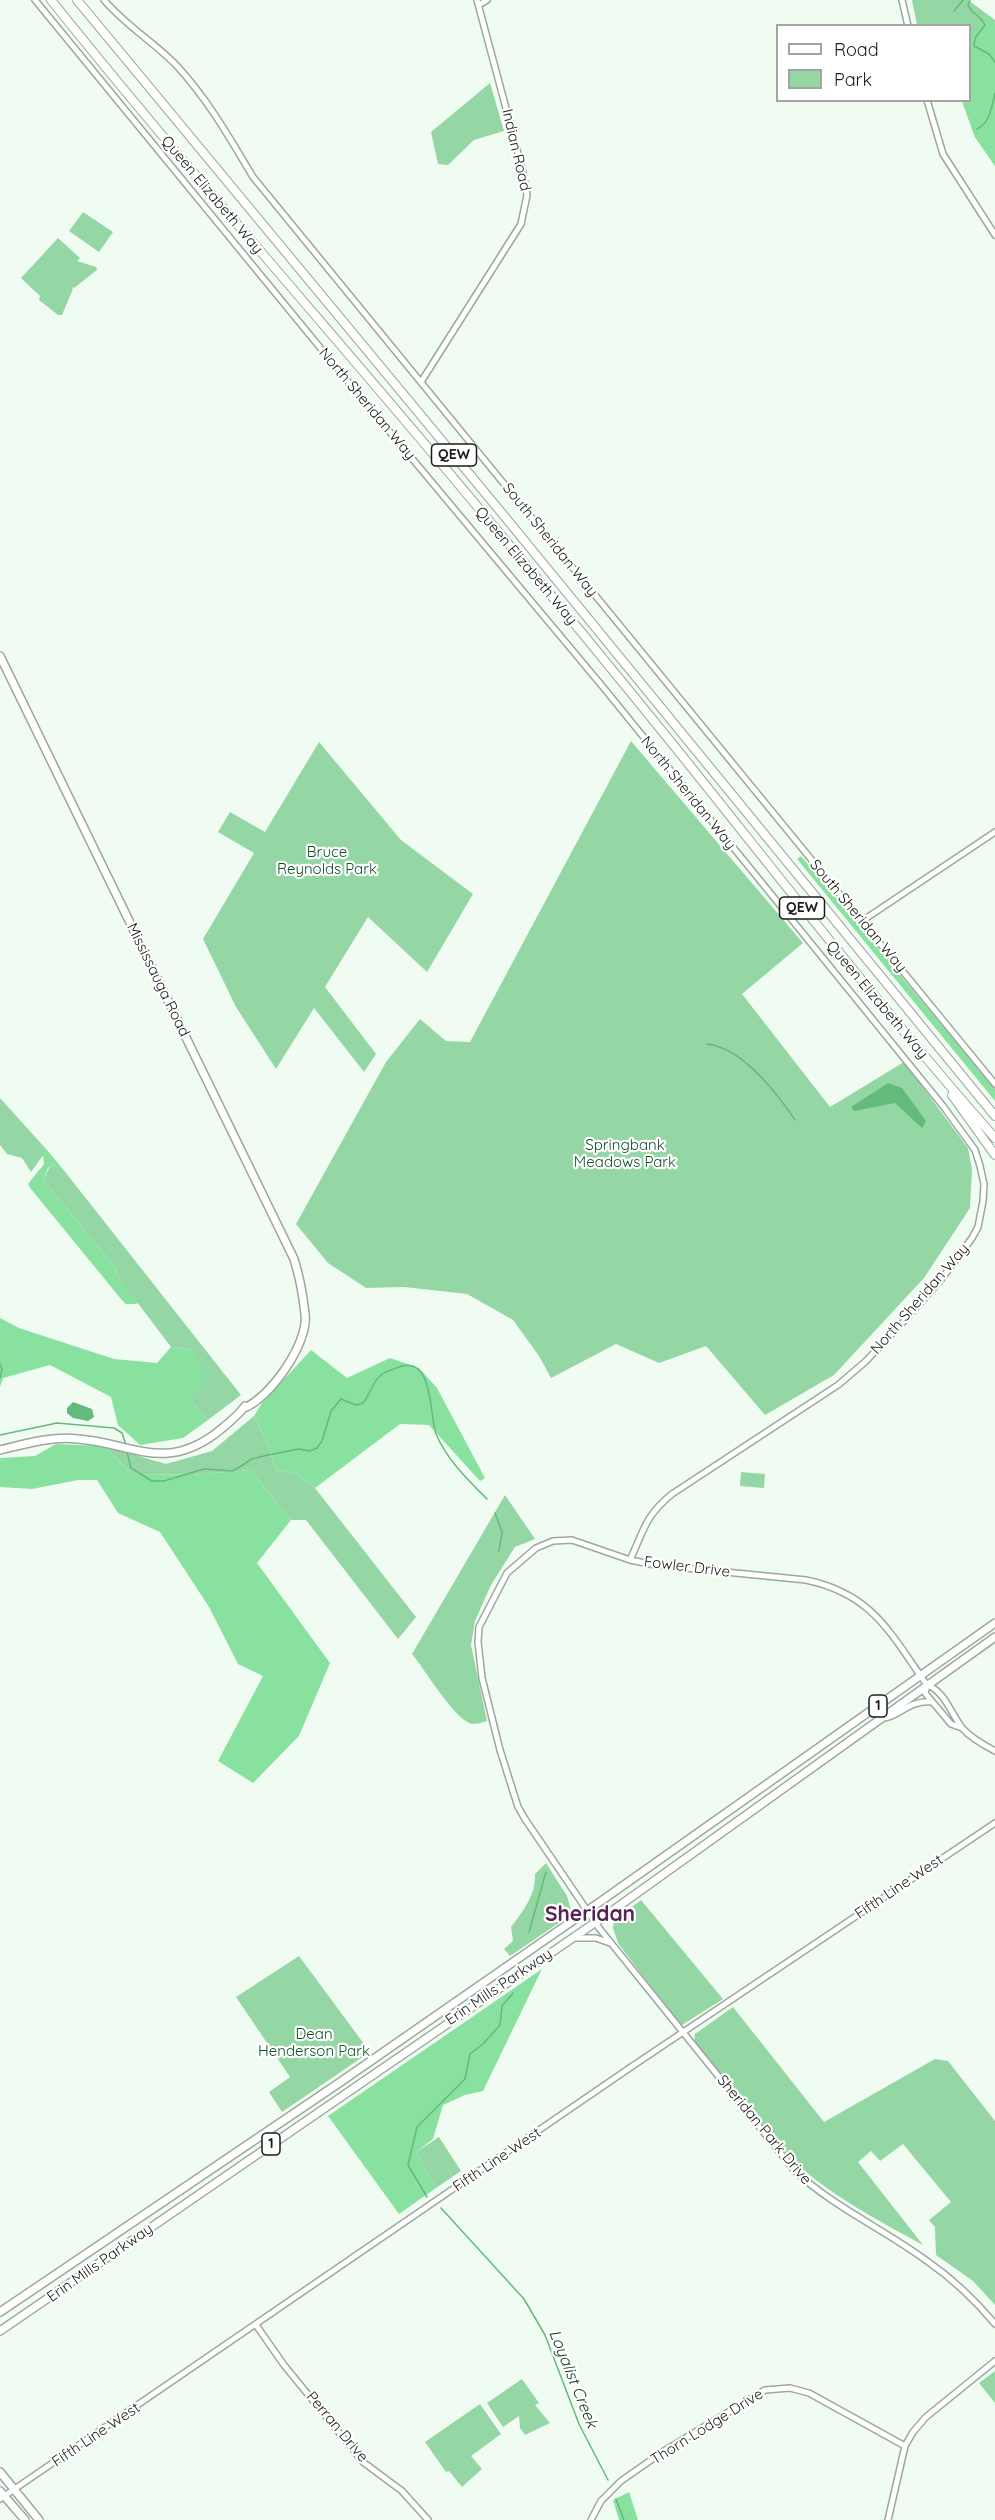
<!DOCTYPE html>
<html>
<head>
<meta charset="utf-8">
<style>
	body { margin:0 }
	#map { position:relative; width:995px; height:2520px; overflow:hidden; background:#f0fcf2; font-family:Quicksand,sans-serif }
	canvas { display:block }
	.legend { position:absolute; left:776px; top:24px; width:195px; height:78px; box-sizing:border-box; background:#fff; border:2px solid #a3a4a3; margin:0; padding:8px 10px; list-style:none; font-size:18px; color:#181c18 }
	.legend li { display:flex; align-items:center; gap:12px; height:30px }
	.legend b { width:30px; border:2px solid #a3a4a3 }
</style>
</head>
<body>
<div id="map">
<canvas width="995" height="2520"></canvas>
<ul class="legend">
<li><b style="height:8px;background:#fff"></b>Road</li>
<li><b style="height:16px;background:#95d7a4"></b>Park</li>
</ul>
</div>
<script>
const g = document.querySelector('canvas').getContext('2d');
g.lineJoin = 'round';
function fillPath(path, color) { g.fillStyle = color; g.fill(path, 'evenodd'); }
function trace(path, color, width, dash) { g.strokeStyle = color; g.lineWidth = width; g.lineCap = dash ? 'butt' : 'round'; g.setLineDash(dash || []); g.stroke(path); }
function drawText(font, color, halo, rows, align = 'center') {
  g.font = font + ' Quicksand,sans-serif'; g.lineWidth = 4.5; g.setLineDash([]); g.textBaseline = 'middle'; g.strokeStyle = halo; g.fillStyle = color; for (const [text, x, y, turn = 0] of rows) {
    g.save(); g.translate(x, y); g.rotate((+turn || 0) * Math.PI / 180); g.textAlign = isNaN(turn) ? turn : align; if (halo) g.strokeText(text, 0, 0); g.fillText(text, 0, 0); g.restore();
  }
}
const green = new Path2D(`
	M912,0H968L995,20V166L975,137L962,101L970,100V26L917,25Z
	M490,83L504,131L474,140L448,165L438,164L431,132Z
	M83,212L113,232L99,252L69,231Z
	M58,238L80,258L77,261L96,267L97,270L74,288L71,287L73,289L62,315H58L39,300L40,296L21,278Z
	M631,741L803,943L742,994L830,1107L904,1062L968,1148L972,1169L970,1208L924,1278L834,1375L765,1415L706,1346L659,1363L616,1344L551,1378L539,1356L513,1320L467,1294L404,1287L366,1288L328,1263L296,1224L386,1062L420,1019L446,1041L470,1042Z
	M319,742L401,840L473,894L427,972L368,917L325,987L376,1054L364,1072L314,1008L276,1069L236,1007L203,939L254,853L218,832L230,812L265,832Z
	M0,1098L47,1150L31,1172L22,1158L7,1154L0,1145Z
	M53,1165L62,1168L241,1395L208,1420L191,1401L192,1350L171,1347L118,1277L115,1267L43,1180L49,1168Z
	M254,1416L269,1448L276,1470L297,1474L315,1488L416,1617L398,1639L306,1520H291L250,1470L191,1475L132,1474L104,1446L166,1464L212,1451Z
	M741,1472L765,1474L764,1488L740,1486Z
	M505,1495L535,1539L515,1547L491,1585L475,1621L471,1645L487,1721C481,1723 475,1725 469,1723C452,1715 425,1670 412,1654Z
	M546,1863L567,1896L572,1914L510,1956L504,1949L513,1941L511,1927C523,1911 536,1895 535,1874Z
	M641,1900L723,1999L682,2025L678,2023L618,1943L613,1928L614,1921Z
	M299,1956L370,2052L282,2112L269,2092L290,2077L236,1997Z
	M733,2007L824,2122L935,2059L948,2061L995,2121V2305L973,2281L936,2255L935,2227L929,2220L951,2202L903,2144L880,2161L871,2151L858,2162L923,2245C876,2219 827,2194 788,2156C753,2122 724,2080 694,2042L695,2034Z
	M439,2137L461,2171L436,2188L416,2152Z
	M995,2371V2403L979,2383Z
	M522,2379L539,2403L535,2405L550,2423L525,2435L520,2428L519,2416L503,2427L487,2403Z
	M480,2404L501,2434L471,2456L482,2469L462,2487L449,2471L446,2472L425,2442Z`);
const forest = new Path2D(`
	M985,14L995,22V166L975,137L962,101L970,100V39Z
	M801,856L995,1089V1101L797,859Z
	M47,1150L62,1168L53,1165L48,1168L43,1180L115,1267L118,1277L139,1302L136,1304H126L121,1299L31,1189L28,1184L44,1164L43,1155Z
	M0,1318L19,1328L114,1359L157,1363L171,1347L192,1350L208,1376L191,1401L208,1420L183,1438L140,1445L118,1425L111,1397L50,1365L3,1378L0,1387Z
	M311,1350L347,1378L390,1358L419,1368L437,1388L485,1478L480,1481L429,1425L400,1424L315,1488L297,1474L276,1470L269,1448L254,1416L262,1403Z
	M56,1444L104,1446L132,1474L191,1475L250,1470L291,1520L257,1563L330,1663L299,1736L253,1783L218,1761L263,1676L238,1664L209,1607L160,1532L118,1513L97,1480H78L32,1489L0,1487V1458L35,1456Z
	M542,1969L483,2091L465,2095L443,2105L433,2139L416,2152L436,2188L399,2214L328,2116Z
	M629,2492L638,2520H619L613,2500Z`);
const water = new Path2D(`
	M888,1083L902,1088L926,1121L922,1128L895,1103L854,1111L851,1107Z
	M73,1402L92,1409L94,1417L88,1421L73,1418L67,1413V1408Z`);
const stream = new Path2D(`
	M970,0L968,5C972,14 981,16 985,25L975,38L974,46L989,54L995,62
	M954,11L963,0
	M977,129C990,123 992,106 995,93
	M707,1044C743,1048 776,1092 795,1120
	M0,1364L2,1369L0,1378
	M0,1435L57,1423L114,1428L122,1433L126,1445
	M127,1452L131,1468L152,1481H164L204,1469L233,1471L252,1459L268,1455L299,1449L310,1451L317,1448L322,1441L331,1411L341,1399L356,1405L363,1403C370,1395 372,1383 380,1376C384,1372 391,1370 396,1368C434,1351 429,1414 436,1434C447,1460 468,1480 487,1499
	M495,1513L502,1532L499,1551
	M529,1932L546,1872
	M427,2197L408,2165L417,2127L465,2079L470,2054L483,2044L500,2025L502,2006L513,1993
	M441,2208L524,2299L545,2335L579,2424L608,2480
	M616,2499L624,2520`);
const minor = new Path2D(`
	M35,0L359,395L603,687L943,1106L975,1150L980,1166L984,1184L983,1201L978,1227L972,1238L943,1277L905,1320L865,1362L838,1385L672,1494C645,1516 644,1530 630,1560
	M104,0C126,26 154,42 177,66C209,101 229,137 253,177L995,1084
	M902,0L908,26
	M479,5L487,0
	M927,100L943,154L995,235
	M421,382L521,224L527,195L522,168L477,0
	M862,921L995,832
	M927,1686L925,1693L951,1724L962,1728
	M883,1718C900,1717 907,1700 932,1702
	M995,1751C984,1745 972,1739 963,1729C952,1716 945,1691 927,1685C890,1633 873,1594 806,1580L655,1565L630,1560L572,1540L553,1541L536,1548L507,1573L479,1627L478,1642L482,1678L500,1750L518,1807L525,1819L599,1928L794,2170C833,2207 884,2229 927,2261C953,2279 975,2300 995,2324
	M575,1938H596L610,1943
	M256,2325L284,2365L363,2462L402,2491L428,2520
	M0,2499L634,2065L995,1823
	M591,2520L601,2501L621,2481L664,2451L765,2390L790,2388L809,2393L905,2446
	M888,2520L905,2446L913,2432L926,2417L995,2361`);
const major = new Path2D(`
	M0,656L294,1259C300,1278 303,1295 305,1314C309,1343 270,1398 244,1408
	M0,1450C26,1444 51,1436 78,1439C132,1443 163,1472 215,1434C225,1426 238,1416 245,1406
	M0,2312L339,2083L604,1899L995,1623
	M0,2331L612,1911L995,1637
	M0,2472L39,2520
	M0,2491L25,2520`);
const highway = new Path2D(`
	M51,0C195,180 349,351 496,529C556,601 616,674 675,747C781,879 883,1011 995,1138
	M77,0L505,517L995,1116
	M952,1095L995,1155`);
const shields = [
	[454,455,45],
	[802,908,45],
	[878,1706,18],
	[271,2144,18]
];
const shieldNames = [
	["QEW",454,455],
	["QEW",802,908],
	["1",878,1706],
	["1",271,2144]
];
const streetNames = [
	["Indian Road",516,150,77],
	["Queen Elizabeth Way",212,195,50],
	["North Sheridan Way",367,404,50],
	["South Sheridan Way",550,540,51],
	["Queen Elizabeth Way",526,566,50],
	["North Sheridan Way",688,793,51],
	["South Sheridan Way",858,916,50],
	["Mississauga Road",158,980,64],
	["Queen Elizabeth Way",877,1000,50],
	["North Sheridan Way",920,1299,-49],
	["Fowler Drive",687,1567,7],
	["Fifth Line West",899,1887,-34],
	["Erin Mills Parkway",499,1987,-34],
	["Sheridan Park Drive",764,2130,50],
	["Fifth Line West",497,2160,-34],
	["Erin Mills Parkway",100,2263,-35],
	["Perran Drive",337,2427,50],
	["Thorn Lodge Drive",707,2427,-32],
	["Fifth Line West",96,2435,-34]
];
const parkNames = [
	["Bruce",327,852],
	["Reynolds Park",327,869],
	["Springbank",625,1145],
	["Meadows Park",625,1162],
	["Dean",314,2034],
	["Henderson Park",314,2051]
];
const waterNames = [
	["Loyalist Creek",573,2379,68]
];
const districtNames = [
	["Sheridan",590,1915]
];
fillPath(green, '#95d7a4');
fillPath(forest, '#89e19f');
fillPath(water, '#63ba7b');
trace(stream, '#63ba7b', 1.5);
trace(minor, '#9ca89e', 8);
trace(major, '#9ca89e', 10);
trace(highway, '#9ca89e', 10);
trace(minor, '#fff', 5);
trace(major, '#fff', 7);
trace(highway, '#fff', 8);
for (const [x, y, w] of shields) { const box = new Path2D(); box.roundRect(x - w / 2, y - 11, w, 22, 4.5); g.fillStyle = '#fff'; g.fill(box); trace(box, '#181c18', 1.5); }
drawText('bold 14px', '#181c18', null, shieldNames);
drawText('15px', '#181c18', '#fff', streetNames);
drawText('15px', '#0d4f26', '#fff', parkNames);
drawText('italic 16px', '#10351c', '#fff', waterNames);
drawText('bold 21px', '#562352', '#fff', districtNames);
</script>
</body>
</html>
